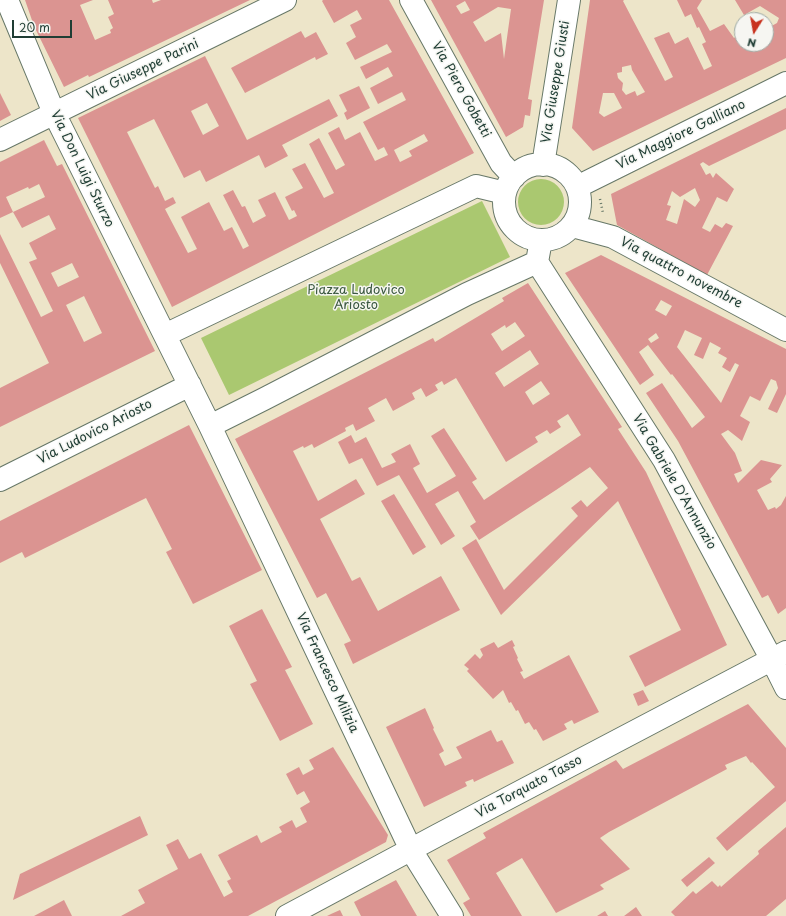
<!DOCTYPE html>
<html>
<head>
<meta charset="utf-8">
<style>
	body { margin:0 }
	#map { position:relative; width:786px; height:916px; overflow:hidden; background:#ede5c9; font-family:"Playpen Sans",sans-serif }
	canvas { display:block }
	.north { position:absolute; left:734px; top:12px; width:40px; height:40px; box-sizing:border-box; background:#f6f6f2; border:1px solid #a0aca6; border-radius:50%; rotate:191deg; font-size:11px; font-weight:700; line-height:16px; text-align:center; color:#1f3d34 }
	.north::after { content:''; display:block; margin:auto; width:14px; height:18px; background:#c8321e; clip-path:polygon(50% 0,100% 100%,50% 72%,0 100%) }
	.scale { position:absolute; left:12px; top:20px; width:60px; height:18px; box-sizing:border-box; border:2px solid #1f3d34; border-top:0; padding-left:5px; font-size:12px; line-height:14px; white-space:nowrap; color:#1f3d34; -webkit-text-stroke:3px #f6f6f2; paint-order:stroke }
</style>
</head>
<body>
<div id="map">
<canvas width="786" height="916"></canvas>
<div class="north">N</div>
<div class="scale">20 m</div>
</div>
<script>
const g = document.querySelector('canvas').getContext('2d');
g.lineJoin = 'round';
function fillPath(path, color) { g.fillStyle = color; g.fill(path, 'evenodd'); }
function trace(path, color, width, dash) { g.strokeStyle = color; g.lineWidth = width; g.lineCap = dash ? 'butt' : 'round'; g.setLineDash(dash || []); g.stroke(path); }
function drawText(font, color, halo, rows, align = 'center') {
  g.font = font + ' "Playpen Sans",sans-serif'; g.lineWidth = 3; g.setLineDash([]); g.textBaseline = 'middle'; g.strokeStyle = halo; g.fillStyle = color; for (const [text, x, y, turn = 0] of rows) {
    g.save(); g.translate(x, y); g.rotate((+turn || 0) * Math.PI / 180); g.textAlign = isNaN(turn) ? turn : align; if (halo) g.strokeText(text, 0, 0); g.fillText(text, 0, 0); g.restore();
  }
}
const green = new Path2D(`
	M518 202a23 23 0 1 1 46 0a23 23 0 1 1-46 0Z
	M482,201L510,257L229,395L201,338Z`);
const building = new Path2D(`
	M25,0H93L80,5L95,40L111,33L110,30L113,28L108,17L114,14L108,0H152L153,3L161,0H250L89,77L88,75L64,87L34,26Z
	M323,0H389L474,153L172,307L78,118L205,56L247,140L329,99L338,116L282,145L288,156L265,168L259,155L206,182L200,170L184,178L154,119L127,132L155,188L158,186L165,201L173,197L176,203L165,209L188,253L197,249L181,217L209,202L224,231L232,227L243,249L249,246L223,195L233,190L242,207L245,206L253,223L266,216L258,200L275,192L289,220L297,216L294,210L292,211L285,197L303,188L292,169L305,163L324,198L334,193L309,144L319,138L336,170L345,165L328,133L339,127L345,140L360,132L375,161L388,155L384,147L378,150L363,122L406,100L402,92L378,104L370,88L393,76L388,67L366,79L360,67L392,52L387,44L355,60L346,43L356,37L350,25L362,19L357,10L334,23L322,1ZM207,103L219,126L203,135L191,111ZM424,134L428,141L409,151L412,156L400,162L394,150Z
	M431,0H544L528,99L532,100L530,116L525,115L523,127L506,137ZM465,1L470,10L461,14L456,6ZM498,7L511,9L504,59L501,33L485,42L473,22Z
	M590,0H624L623,1L665,81L673,77L654,38L669,32L675,44L688,37L704,70L712,66L702,44L706,42L699,27L697,28L691,14L685,17L677,0H702L697,8L710,31L724,24L734,38L742,33V44H766V29L777,23L779,18L760,6L744,15L735,0H786V58L593,151L572,128ZM631,65L632,70L645,92L637,96L635,91L626,95L622,90L623,83L618,78L617,73L622,72V67ZM603,93H614L622,108L604,117L599,113Z
	M301,31L305,38L316,32L328,54L316,60L315,57L245,93L231,68Z
	M359,86L370,108L347,120L344,113L347,111L339,95Z
	M0,93L11,115L0,121Z
	M786,108V129L709,166L703,162L700,164L706,175L710,173L713,178L716,173L734,189L727,202L717,197L702,228L710,232L715,224L722,228L726,223L733,226L707,275L617,225L611,194ZM695,188L700,200L695,207L684,199L677,224L666,220L671,206L667,205L672,191L680,197Z
	M44,140L57,166L62,164L155,351L0,427V388L49,363L0,263V234L41,317L53,311L29,262L37,259L29,243L56,229L49,215L22,228L13,212L0,218V162ZM39,184L45,197L13,212L6,197L28,187L29,189ZM72,263L79,277L58,287L51,273ZM84,296L102,333L84,342L66,305Z
	M601,255L786,349V394L777,413L768,409L778,388L776,381L771,379L760,401L750,396L740,416L750,422L742,441L728,430L721,434L735,453L742,471L734,474L738,483L761,460L782,465L770,479L772,482L757,490L768,510L775,507L776,509L781,505L786,496V608L778,614L768,595L762,598L678,441L646,393L662,383L692,428L705,417L672,374L671,375L648,345L639,352L654,375L640,385L565,273ZM661,300L672,306L666,316L655,310ZM685,330L702,338L694,355L703,359L710,342L721,348L718,353L727,358L722,367L730,372L735,363L739,365L721,403L677,347ZM656,333L659,338L651,343L648,339Z
	M528,283L622,427L618,429L646,472L727,645L645,687L629,656L681,630L618,501L501,615L462,548L476,539L504,590L578,516L571,508L581,500L587,507L608,488L590,467L556,490L479,540L470,526L476,522L458,491L435,504L455,536L441,545L399,475L377,486L362,458L349,464L338,442L351,435L355,443L366,437L382,468L396,462L391,454L410,444L420,464L413,468L427,493L456,476L431,436L444,428L477,479L472,482L484,500L581,435L568,414L557,421L561,427L550,434L547,430L535,437L538,442L506,462L456,378L444,385L442,381L435,385L438,390L426,397L421,388L412,393L415,399L393,411L386,398L368,408L375,421L356,431L353,424L345,428L346,431L314,448L312,444L304,448L303,446L293,451L318,501L356,479L365,494L320,519L352,581L360,577L378,611L441,576L460,610L353,664L344,644L351,641L326,593L317,598L235,439L433,338L435,342L504,301L502,298ZM515,322L525,336L502,351L491,334L505,325L506,328ZM530,350L539,364L504,387L495,373ZM541,381L550,394L533,405L525,392Z
	M189,425L262,570L193,604L166,552L172,549L146,498L25,558L22,552L0,563V521Z
	M394,494L426,547L413,555L381,501Z
	M262,609L292,667L285,670L313,724L280,741L250,684L257,681L229,626Z
	M512,640L515,646L513,647L518,658L517,659L523,671L520,672L524,679L569,655L599,712L574,724L572,720L564,724L567,729L543,741L536,729L534,730L529,722L525,724L518,710L516,711L511,702L509,703L503,690L493,699L467,671L469,669L464,665L475,654L480,659L483,655L480,649L494,642L498,648Z
	M643,690L649,701L638,706L633,694Z
	M748,704L786,748V801L727,851L716,838L775,787L752,762L751,763L746,756L725,765L727,769L609,832L600,838L630,869L600,885L604,889L556,913L522,858L496,873L522,916H471L463,903L470,899L447,860L486,838L483,833L616,760L623,769Z
	M425,708L434,728L433,729L444,751L439,754L445,766L462,758L456,747L491,730L497,742L502,740L514,763L474,782L473,779L465,782L467,786L424,807L386,727Z
	M333,747L388,835L386,842L248,916H121L145,903L138,890L178,869L166,845L178,839L189,859L201,853L224,897L233,892L227,881L231,879L218,855L257,835L261,843L282,832L279,827L292,820L296,828L307,822L300,808L310,802L304,791L297,795L286,774L299,767L303,775L314,769L309,760Z
	M140,816L148,835L13,900L20,874Z
	M786,827V899L766,916H675L671,912L693,891L696,894L712,881L718,887L720,885L721,887L759,854L758,851Z
	M709,857L715,863L687,887L681,880Z
	M396,880L417,916H361L354,902Z
	M64,900L72,916H34Z
	M636,907L642,916H624Z
	M340,910L343,916H327L331,914Z
	M605,911L608,916H597Z`);
const path = new Path2D(`
	M600,199L603,213`);
const minor = new Path2D(`
	M7,0L54,113L210,426L411,850L452,916
	M411,0L501,163L514,177
	M0,140L285,0
	M504 202a38 38 0 1 1 76 0a38 38 0 1 1-76 0Z
	M543,165L569,0
	M577,187L786,83
	M572,226L613,237L786,330
	M537,262L664,460L772,660L786,688
	M165,335L476,186L505,193
	M210,426L264,399L467,294L537,262L541,240
	M0,480L190,385
	M287,916L438,835L786,652`);
const streetNames = [
	["Via Giuseppe Parini",143,70,-26],
	["Via Giuseppe Giusti",556,82,-81],
	["Via Piero Gobetti",461,90,61],
	["Via Maggiore Galliano",681,135,-26],
	["Via Don Luigi Sturzo",82,169,64],
	["Via quattro novembre",681,273,28],
	["Via Ludovico Ariosto",95,432,-27],
	["Via Gabriele D'Annunzio",674,482,60],
	["Via Francesco Milizia",327,673,65],
	["Via Torquato Tasso",529,787,-28]
];
const parkNames = [
	["Piazza Ludovico",356,290],
	["Ariosto",356,305]
];
fillPath(green, '#aac870');
fillPath(building, '#db9491');
trace(minor, '#677868', 24);
trace(path, '#677868', 2.5, [1, 3]);
trace(minor, '#fff', 22);
drawText('13px', '#1f3d34', '#f6f6f2', streetNames);
drawText('13px', '#3b5940', '#f6f6f2', parkNames);
</script>
</body>
</html>
